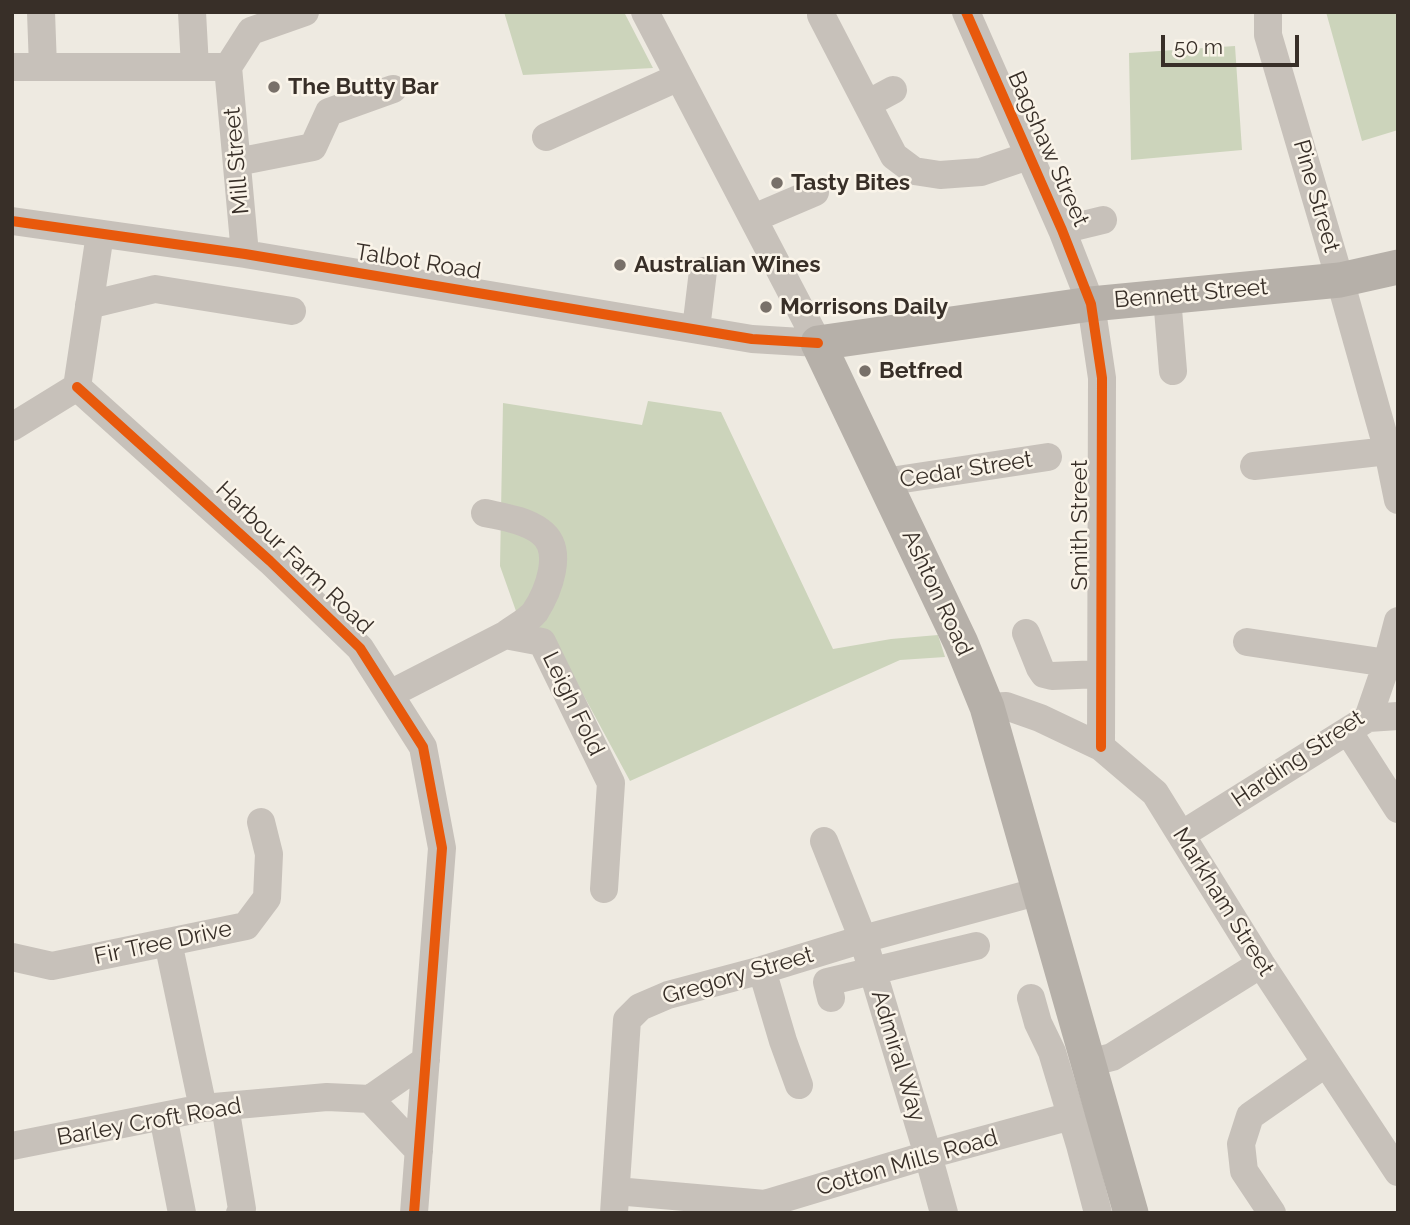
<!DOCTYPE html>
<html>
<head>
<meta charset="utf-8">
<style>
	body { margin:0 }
	#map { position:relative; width:1410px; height:1225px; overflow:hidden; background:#eeeae1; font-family:Raleway,sans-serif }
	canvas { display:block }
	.frame { position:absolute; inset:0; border:14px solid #382f28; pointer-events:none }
	.scale { position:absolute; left:1161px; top:35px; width:138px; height:32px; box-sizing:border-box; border:4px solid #382f28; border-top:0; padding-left:9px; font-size:21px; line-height:24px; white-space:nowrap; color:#382f28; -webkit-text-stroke:5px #faf4e9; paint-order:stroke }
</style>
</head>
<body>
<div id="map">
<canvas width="1410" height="1225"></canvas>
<div class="frame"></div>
<div class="scale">50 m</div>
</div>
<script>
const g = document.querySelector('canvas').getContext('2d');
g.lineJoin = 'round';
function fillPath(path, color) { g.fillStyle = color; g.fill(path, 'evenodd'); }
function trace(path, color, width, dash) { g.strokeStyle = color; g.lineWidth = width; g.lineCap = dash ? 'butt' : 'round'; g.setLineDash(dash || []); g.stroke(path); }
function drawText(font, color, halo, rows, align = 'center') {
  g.font = font + ' Raleway,sans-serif'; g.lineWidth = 5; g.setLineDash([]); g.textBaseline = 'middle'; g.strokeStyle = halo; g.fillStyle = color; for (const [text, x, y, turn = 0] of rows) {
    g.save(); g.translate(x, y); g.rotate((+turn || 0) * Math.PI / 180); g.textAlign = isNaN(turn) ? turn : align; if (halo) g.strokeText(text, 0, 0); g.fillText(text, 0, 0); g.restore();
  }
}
const green = new Path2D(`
	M504,12H624L653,68L523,75Z
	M1326,12H1398V130L1362,141Z
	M1235,46L1242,150L1131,160L1129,53Z
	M648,401L721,412L833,649L891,639L938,635L945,657L900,660L630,781L552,637L522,628L500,566L503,403L642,425Z`);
const minor = new Path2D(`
	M41,12L43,67
	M192,12L195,67
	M645,12L818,343
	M966,12L1062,230L1091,304L1102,378L1101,747
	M1268,12V35L1340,280L1388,451L1398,500
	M821,15L894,156L914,171L940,175L981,172L1028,156
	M12,67H228
	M228,67L245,254
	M228,67L251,31L305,12
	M867,104L893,90
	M546,137L679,77
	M237,162L313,147L329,112L393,89
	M754,218L815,192
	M12,221L245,254L752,339L818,343
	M1062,230L1103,220
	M1167,297L1173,371
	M89,305L155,289L292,311
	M696,329L703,271
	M77,387L270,561L360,648L423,747L442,848L414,1213
	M12,427L77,387L100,234
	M1254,466L1388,451L1398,448
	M884,482L1048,457
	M485,513C503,517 526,520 541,532C565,550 548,592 535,612C528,621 514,628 505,635
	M1026,633L1040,668L1044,674L1052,676L1101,674
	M1247,642L1387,663
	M390,694L505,635L542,642L611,783L604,889
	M987,707L1006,706L1040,718L1101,747L1155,793L1261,964L1398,1172
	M1368,718L1398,716
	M1348,731L1398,809
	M1181,835L1368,718L1387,663L1398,621
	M824,841L863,939L928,1155L944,1213
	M168,942L203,1108
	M12,957L52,966L246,926L267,898L269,854L261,822
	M762,970L783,1041L799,1085
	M831,998L827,982L976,946
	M1031,998L1038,1023L1052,1052L1080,1145L1098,1213
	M1089,1063L1112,1057L1261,964
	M225,1106L242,1209L240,1213
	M163,1116L182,1213
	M12,1146L203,1108L327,1097L370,1099
	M419,1151L370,1099L426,1060
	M616,1191L765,1204L928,1155L1071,1116
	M614,1213L627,1020L640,1007L668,995L762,970L863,939L1040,891
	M1272,1213L1244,1171L1241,1144L1250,1116L1326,1063`);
const major = new Path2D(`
	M1131,1213L987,707L961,643L818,343L1091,304L1340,280L1398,267`);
const cycleway = new Path2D(`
	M966,12L1062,230L1091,304L1102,378L1101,747
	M12,221L245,254L752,339L818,343
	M77,387L270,561L360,648L423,747L442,848L414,1213`);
const markers = [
	[274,87,7,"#787069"],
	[777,183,7,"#787069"],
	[620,265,7,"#787069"],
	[766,307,7,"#787069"],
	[865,371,7,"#787069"]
];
const poiNames = [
	["The Butty Bar",288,87],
	["Tasty Bites",791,183],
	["Australian Wines",634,265],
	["Morrisons Daily",780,307],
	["Betfred",879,371]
];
const streetNames = [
	["Bagshaw Street",1048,149,66],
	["Mill Street",237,161,-95],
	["Pine Street",1316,196,74],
	["Talbot Road",418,262,9],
	["Bennett Street",1191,294,-5],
	["Cedar Street",966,470,-9],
	["Smith Street",1080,525,-90],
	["Harbour Farm Road",294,558,44],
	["Ashton Road",937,593,65],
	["Leigh Fold",573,704,64],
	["Harding Street",1298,759,-34],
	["Markham Street",1223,902,58],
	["Fir Tree Drive",163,943,-12],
	["Gregory Street",738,976,-16],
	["Admiral Way",898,1056,73],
	["Barley Croft Road",149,1122,-10],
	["Cotton Mills Road",907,1163,-16]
];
fillPath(green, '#ccd4bb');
trace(minor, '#c7c1ba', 28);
trace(major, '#b6b0a9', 35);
trace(cycleway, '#e8590c', 10);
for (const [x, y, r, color] of markers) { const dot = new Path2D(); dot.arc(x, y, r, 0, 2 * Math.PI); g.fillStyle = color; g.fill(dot); trace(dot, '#faf4e9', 2.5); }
drawText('bold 23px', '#382f28', '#faf4e9', poiNames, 'left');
drawText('23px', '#382f28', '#faf4e9', streetNames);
</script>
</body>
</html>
